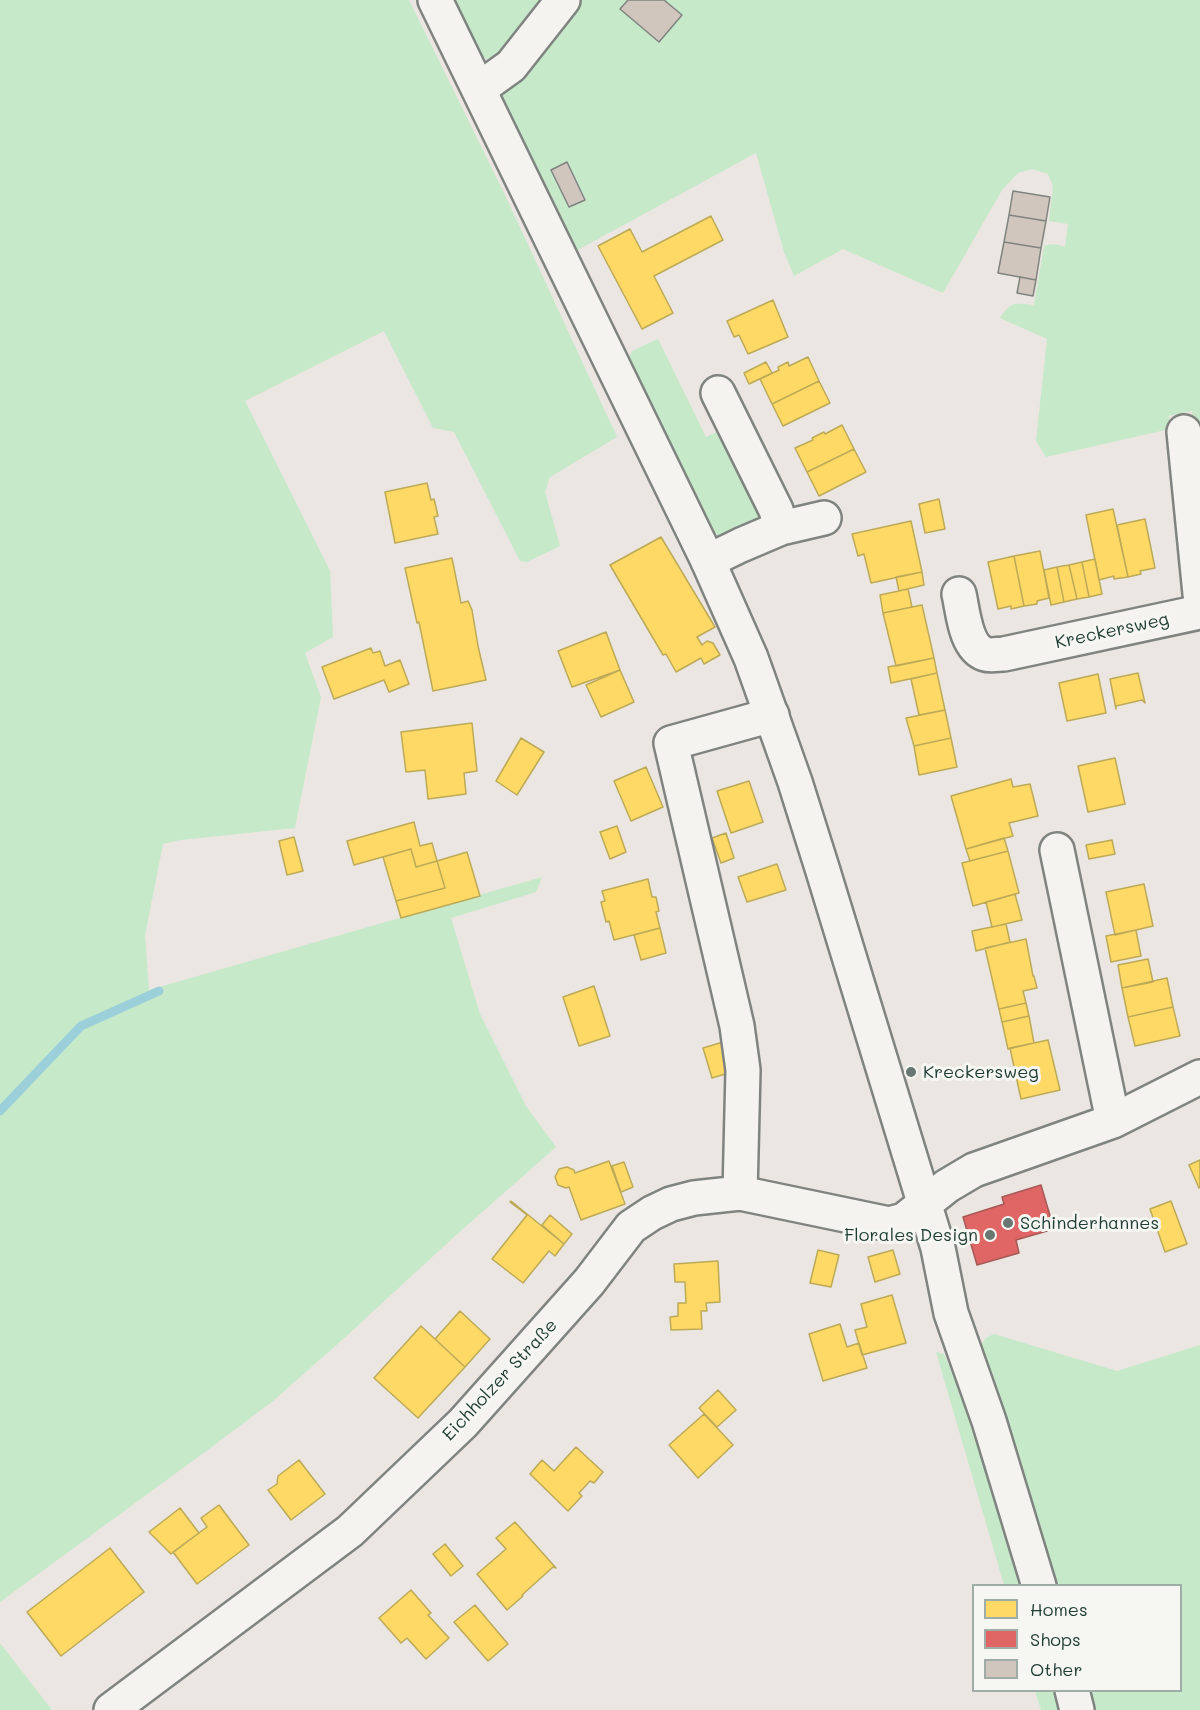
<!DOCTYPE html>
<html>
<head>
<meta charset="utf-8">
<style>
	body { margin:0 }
	#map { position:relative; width:1200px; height:1710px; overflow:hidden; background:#ebe6e1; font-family:Mali,sans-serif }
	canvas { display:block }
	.legend { position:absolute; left:972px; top:1584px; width:210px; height:108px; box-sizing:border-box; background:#f6f6f2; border:2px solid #a0aca6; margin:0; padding:8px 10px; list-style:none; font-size:18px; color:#1f3d34 }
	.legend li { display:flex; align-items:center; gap:12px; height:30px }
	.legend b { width:30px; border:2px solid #a0aca6 }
</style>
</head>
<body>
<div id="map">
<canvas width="1200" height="1710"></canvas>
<ul class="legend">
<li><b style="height:16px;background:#ffd966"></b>Homes</li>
<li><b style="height:16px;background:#e06666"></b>Shops</li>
<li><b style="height:16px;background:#d1c6bd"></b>Other</li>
</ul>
</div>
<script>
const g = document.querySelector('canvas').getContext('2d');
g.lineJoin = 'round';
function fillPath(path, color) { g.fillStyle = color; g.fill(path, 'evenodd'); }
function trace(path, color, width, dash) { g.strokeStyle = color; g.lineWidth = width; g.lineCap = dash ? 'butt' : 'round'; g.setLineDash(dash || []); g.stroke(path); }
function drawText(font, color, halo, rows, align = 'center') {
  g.font = font + ' Mali,sans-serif'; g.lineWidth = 6; g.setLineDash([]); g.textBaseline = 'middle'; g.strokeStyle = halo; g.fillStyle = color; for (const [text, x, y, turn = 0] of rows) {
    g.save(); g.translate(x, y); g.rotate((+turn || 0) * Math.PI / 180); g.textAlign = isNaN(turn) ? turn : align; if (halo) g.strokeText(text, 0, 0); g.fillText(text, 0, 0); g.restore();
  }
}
const green = new Path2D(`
	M0,0H409L505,195L617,437L550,477L545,492L560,546L527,562L520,561L454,432L433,428L384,331L245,401L330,571L333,637L305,653L321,697L295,828L180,840L163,844L145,935L149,990L542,877L536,892L451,918L480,1014L526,1106L556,1147L455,1236L342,1340L273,1401L213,1446L0,1602Z
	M449,0H550L498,57C495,58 492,59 489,59C471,57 456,15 449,0Z
	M576,0H1200V426L1193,425L1192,411L1168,416L1173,425L1170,429L1046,457L1036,441L1047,339L1000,318C1010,301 1016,303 1034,305L1044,246C1051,243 1059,244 1065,247L1068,224L1049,221L1053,186L1048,174L1032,169L1018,173L1002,190L943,293L843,249L794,276L784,252L756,153L572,253L499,101Z
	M658,339L706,437L725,428L765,521L720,538L705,523L629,358L632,351Z
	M994,1334L1117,1371L1200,1345V1710H1092L1086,1691L1180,1690V1586L1055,1585L981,1345L986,1338Z
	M936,1352L944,1354L978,1431L1026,1585H1004Z
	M0,1643L52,1710H0Z
	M1035,1691H1057L1063,1710H1041Z`);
const homes = new Path2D(`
	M711,216L723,240L654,276L673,313L642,329L598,246L630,229L642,252Z
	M773,300L788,337L748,354L739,335L734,337L727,321Z
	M808,357L819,381L772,404L760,379L779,370L778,367L788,362L789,366Z
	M766,362L772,373L749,384L744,373Z
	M819,381L830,403L783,426L772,404Z
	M842,425L854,449L807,472L795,448L813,440L812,438L824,432L825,434Z
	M854,449L866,472L819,496L807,472Z
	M427,483L431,500L434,499L438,516L434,517L438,534L395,543L385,492Z
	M939,499L945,529L925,533L919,504Z
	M1113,509L1128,577L1114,579V576L1099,580L1086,515Z
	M1145,519L1155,568L1140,571L1141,574L1128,577L1117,525Z
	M911,521L922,572L871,583L864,554L858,556L852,534Z
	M661,537L715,627L697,637L702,645L707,641L713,643L720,655L704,664L701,658L676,672L666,654L663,655L610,565Z
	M1040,551L1049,598L1037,601V604L1024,606L1014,556Z
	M1014,556L1024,606L1011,609V606L998,609L988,562Z
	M452,558L461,603L468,601L472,610L478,646L486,680L433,691L419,622L417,623L405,568Z
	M1095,559L1102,594L1089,597L1082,562Z
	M1082,562L1089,597L1077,599L1069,565Z
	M1069,565L1077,599L1064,602L1057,567Z
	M1057,567L1064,602L1051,605L1044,570Z
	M922,572L924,585L899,591L896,577Z
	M908,589L912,607L883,613L880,595Z
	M922,605L934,658L896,666L883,613Z
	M606,632L620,670L572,687L558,651Z
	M371,648L373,653L380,651L385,666L400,660L409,684L389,692L384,680L334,699L322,667Z
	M934,658L937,673L891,683L888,667Z
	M620,670L634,702L601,717L586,685Z
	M937,673L945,710L919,715L911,679Z
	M1138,673L1145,703L1142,700L1116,706V709L1110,679Z
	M1098,674L1106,713L1067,721L1059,683Z
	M945,710L951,738L914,746L906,718Z
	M472,723L477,771L464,773L466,794L428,799L425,770L406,772L401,732Z
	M521,738L544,752L517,795L496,781Z
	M951,738L957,767L919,775L914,746Z
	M1115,758L1125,804L1088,812L1078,766Z
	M646,767L663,807L631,821L614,781Z
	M1011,779L1013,787L1030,784L1038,816L1009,823L1013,836L966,849L951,796Z
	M749,781L763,822L731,833L717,791Z
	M414,822L420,846L432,843L437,861L416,867L411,849L354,865L347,841Z
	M617,826L626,852L610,859L600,832Z
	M726,833L734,858L721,863L712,838Z
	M294,837L303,871L287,875L279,841Z
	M1004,838L1008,851L970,861L966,849Z
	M1112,840L1115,854L1089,859L1086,845Z
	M411,849L416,867L437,861L445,888L396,901L383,857Z
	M1008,851L1019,893L973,906L962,863Z
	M467,852L480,896L401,918L396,901L445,888L437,861Z
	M777,864L786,890L747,902L738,877Z
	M648,879L652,897H656L659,911L656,912L660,928L614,940L609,921L606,922L601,902L605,901L602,891Z
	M1144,884L1153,926L1115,935L1106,892Z
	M1015,894L1022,920L992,927L986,902Z
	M1006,924L1010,942L976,951L972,931Z
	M660,928L666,953L641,960L634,935Z
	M1136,930L1141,956L1111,962L1106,936Z
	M1026,939L1033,976H1034L1037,988L1023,991L1026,1003L999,1009L985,948Z
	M1148,959L1153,982L1122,988L1118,965Z
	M1167,978L1173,1007L1128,1017L1122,988Z
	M594,986L610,1036L579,1046L563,997Z
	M1026,1003L1029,1016L1002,1022L999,1009Z
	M1173,1007L1180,1036L1135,1046L1128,1017Z
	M1029,1016L1034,1043L1008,1049L1002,1022Z
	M1048,1040L1060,1090L1021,1099L1010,1048Z
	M723,1042L732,1072L712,1078L703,1048Z
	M1200,1160V1187L1199,1188L1189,1165Z
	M609,1161L625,1204L581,1220L569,1187L566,1188L558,1185L555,1177L559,1169L567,1167L574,1170L575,1173Z
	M624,1162L633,1187L621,1192L612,1166Z
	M511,1201L564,1244L555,1256L549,1251L523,1283L492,1259L527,1215L510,1202Z
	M1171,1201L1187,1244L1165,1252L1150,1209Z
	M550,1215L572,1234L564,1244L542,1225Z
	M818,1250L839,1255L831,1287L810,1283Z
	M893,1250L900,1274L875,1282L868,1257Z
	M718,1261L720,1302L706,1303L707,1311H701L702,1329L671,1330L670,1317L678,1316V1303H686L685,1282H675L674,1264Z
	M892,1295L906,1343L862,1355L855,1330L867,1327L861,1304Z
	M460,1311L490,1339L465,1367L435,1339Z
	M840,1324L847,1347L859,1343L867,1368L823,1381L809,1334Z
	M421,1326L465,1367L418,1418L374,1378Z
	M718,1390L736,1410L717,1427L699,1408Z
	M704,1414L733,1445L698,1478L669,1445Z
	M576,1447L603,1472L594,1483L590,1481L579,1493L582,1496L568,1511L530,1474L542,1460L554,1471Z
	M299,1460L325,1494L291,1520L268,1490L277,1484L278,1476Z
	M219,1505L249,1545L197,1584L173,1552L207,1527L201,1518Z
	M180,1508L199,1533L171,1554L149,1532Z
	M515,1522L556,1568L553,1567L522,1595L523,1596L507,1610L477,1574L506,1549L496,1538Z
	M445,1544L463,1566L451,1576L433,1554Z
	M110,1548L144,1592L61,1656L27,1612Z
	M411,1590L431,1613L428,1615L449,1638L426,1659L407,1638L401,1643L379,1618Z
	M475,1605L508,1644L488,1661L454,1622Z`);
const shops = new Path2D(`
	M1041,1185L1054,1229L1016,1240L1019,1253L977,1265L963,1217L1004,1204L1002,1197Z`);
const stream = new Path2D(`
	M0,1111L81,1026L159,991`);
const building = new Path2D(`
	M628,0H664L682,15L659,42L620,9Z
	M567,162L585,200L569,207L551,170Z
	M1013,191L1050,197L1046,221L1009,215Z
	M1009,215L1046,221L1041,248L1004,242Z
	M1004,242L1041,248L1036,280L998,273Z
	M1020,277L1036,280L1033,296L1017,293Z`);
const minor = new Path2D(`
	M479,89L511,66L563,0
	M1184,432L1200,594
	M781,528L824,518
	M708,561L741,545L781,528L776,510L718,393
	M959,594C963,611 965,647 985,654C991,656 998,654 1004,654L1200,612
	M1057,850L1113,1121
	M740,1193L743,1070L737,1026L671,743L772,715
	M111,1710L350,1531L463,1423L589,1282L631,1227L652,1213L671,1204L694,1198L740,1193L889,1224L904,1220L947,1186L974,1170L1113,1121L1200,1077`);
const major = new Path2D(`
	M435,0L708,561L751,658L795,782L823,871L938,1248L951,1313L989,1421L1039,1586
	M1072,1690L1077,1710`);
const markers = [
	[911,1072,6,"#667871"],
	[1008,1223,6,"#667871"],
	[990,1235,6,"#667871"]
];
const streetNames = [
	["Kreckersweg",1112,631,-12],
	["Eichholzer Straße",500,1380,-47]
];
const poiNames = [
	["Kreckersweg",923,1072],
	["Schinderhannes",1020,1223],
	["Florales Design",978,1235,"right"]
];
fillPath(green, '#c5e9c9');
fillPath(homes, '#ffd966');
trace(homes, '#bcaa57', 1.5);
fillPath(shops, '#e06666');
trace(shops, '#a65a57', 1.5);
trace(stream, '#9bd0da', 9);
fillPath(building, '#d1c6bd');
trace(building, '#808480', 1.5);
trace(minor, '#808480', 38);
trace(major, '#808480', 38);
trace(minor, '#f4f3f0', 33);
trace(major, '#f4f3f0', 33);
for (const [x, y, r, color] of markers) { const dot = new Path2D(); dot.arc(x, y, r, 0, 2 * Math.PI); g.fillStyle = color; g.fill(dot); trace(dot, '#f6f6f2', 2); }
drawText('18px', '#1f3d34', '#f6f6f2', streetNames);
drawText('18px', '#1f3d34', '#f6f6f2', poiNames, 'left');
</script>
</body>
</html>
